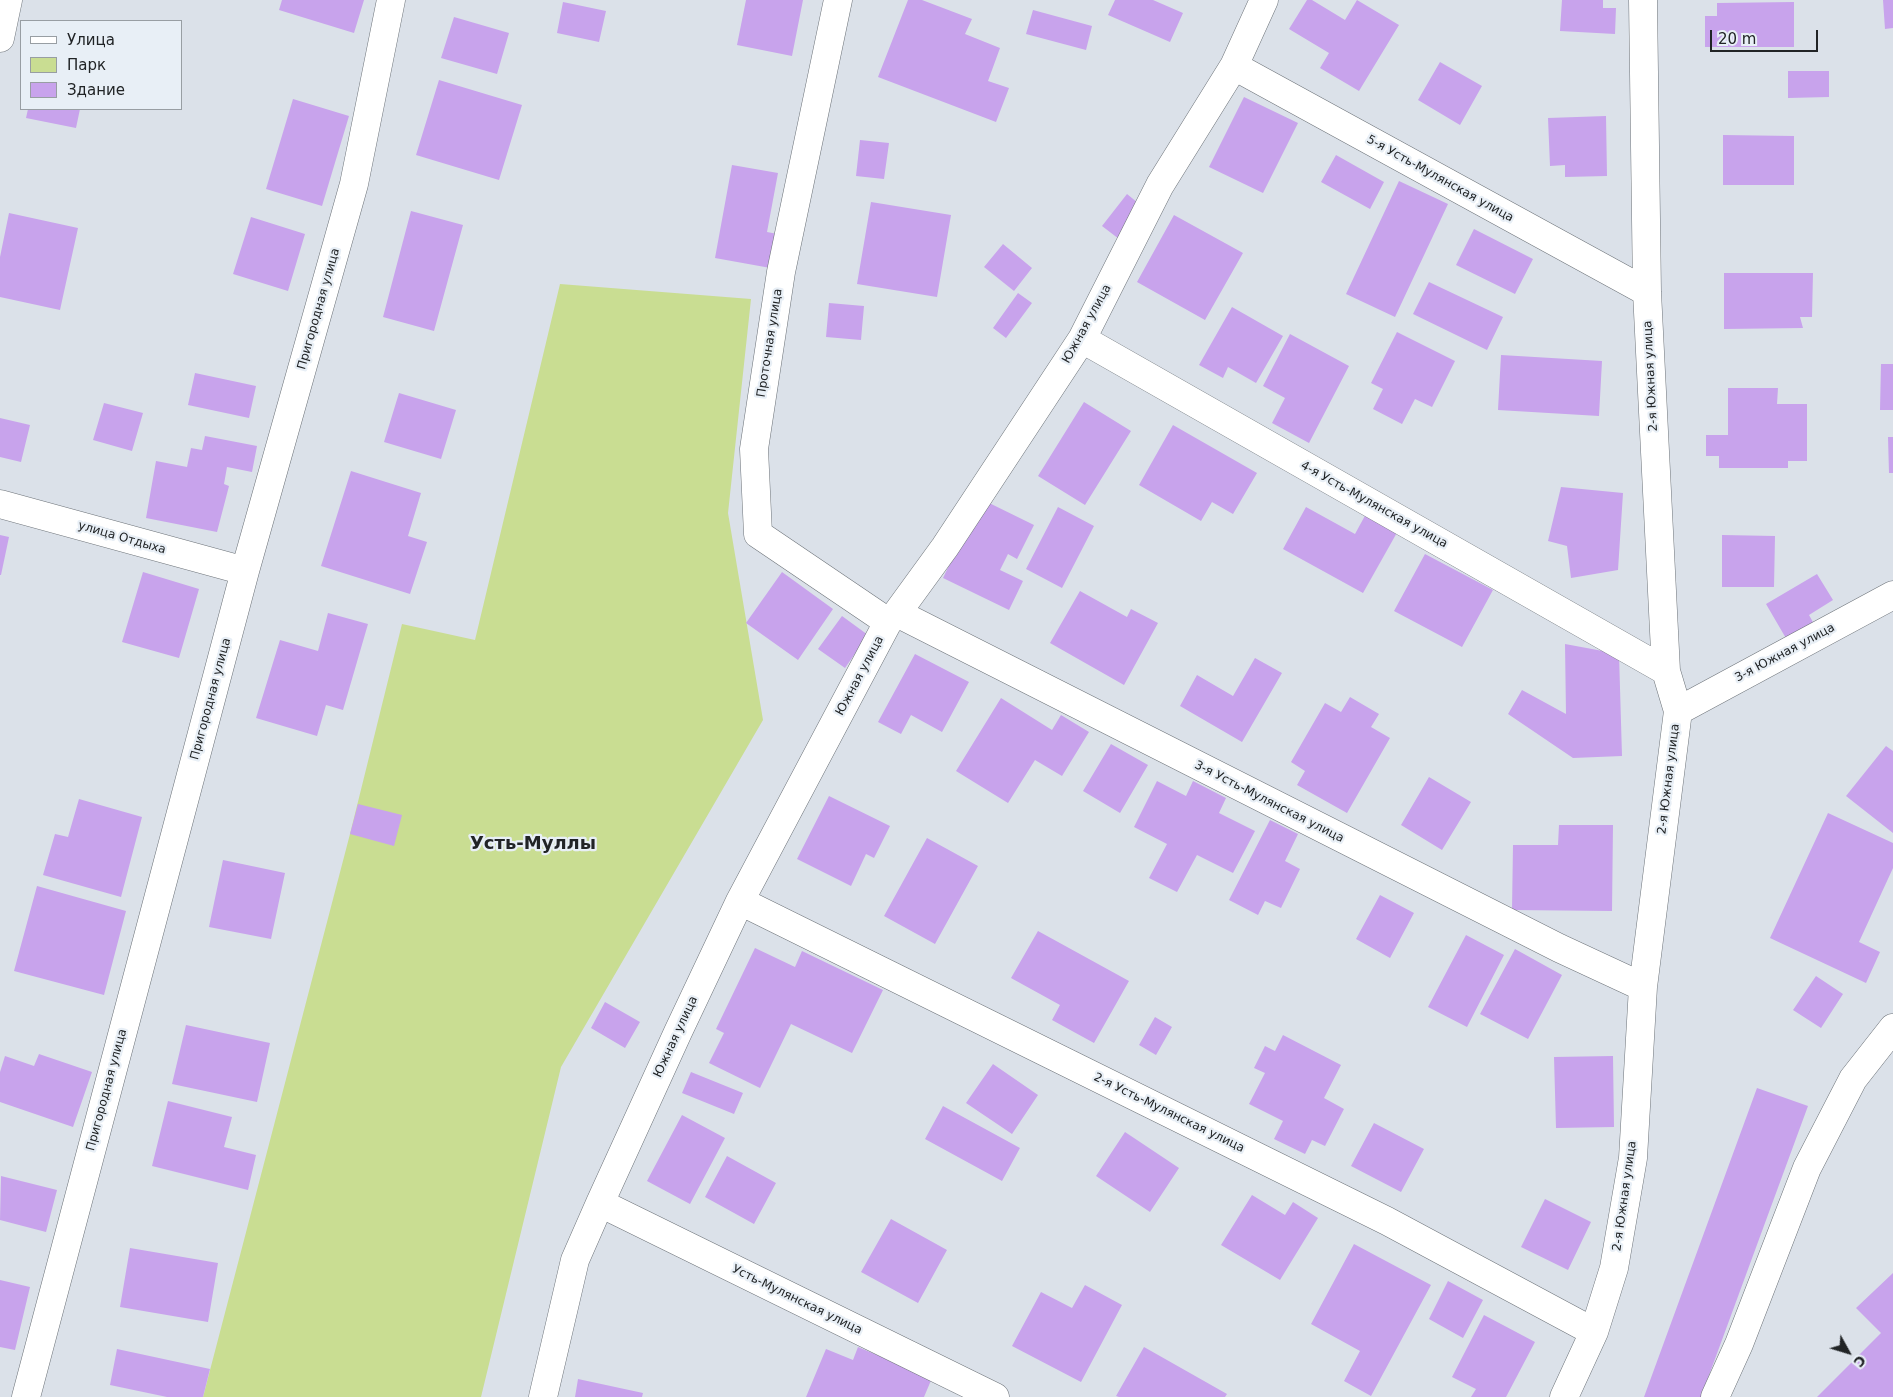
<!DOCTYPE html>
<html>
<head>
<meta charset="utf-8">
<style>
	body { margin:0 }
	#map { position:relative; width:1893px; height:1397px; overflow:hidden; background:#dbe1e9; font-family:"DejaVu Sans",sans-serif }
	canvas { display:block }
	.legend { position:absolute; left:20px; top:20px; width:162px; height:90px; box-sizing:border-box; background:#e8eff6; border:1px solid #989ea3; margin:0; padding:6px 9px; list-style:none; font-size:15px; color:#212426 }
	.legend li { display:flex; align-items:center; gap:10px; height:25px }
	.legend b { width:25px; border:1px solid #989ea3 }
	.north { position:absolute; left:1823px; top:1327px; width:50px; height:50px; -webkit-text-stroke:4px #e8eff6; paint-order:stroke; rotate:129deg; font-size:14px; font-weight:700; line-height:20px; text-align:center; color:#212426 }
	.north::after { content:''; display:block; margin:auto; width:18px; height:22px; background:#212426; clip-path:polygon(50% 0,100% 100%,50% 72%,0 100%) }
	.scale { position:absolute; left:1710px; top:30px; width:108px; height:22px; box-sizing:border-box; border:2px solid #212426; border-top:0; padding-left:6px; font-size:15px; line-height:18px; white-space:nowrap; color:#212426; -webkit-text-stroke:4px #e8eff6; paint-order:stroke }
</style>
</head>
<body>
<div id="map">
<canvas width="1893" height="1397"></canvas>
<ul class="legend">
<li><b style="height:6px;background:#fff"></b>Улица</li>
<li><b style="height:14px;background:#c9dd92"></b>Парк</li>
<li><b style="height:14px;background:#c8a3ec"></b>Здание</li>
</ul>
<div class="north">С</div>
<div class="scale">20 m</div>
</div>
<script>
const g = document.querySelector('canvas').getContext('2d');
g.lineJoin = 'round';
function fillPath(path, color) { g.fillStyle = color; g.fill(path, 'evenodd'); }
function trace(path, color, width, dash) { g.strokeStyle = color; g.lineWidth = width; g.lineCap = dash ? 'butt' : 'round'; g.setLineDash(dash || []); g.stroke(path); }
function drawText(font, color, halo, rows, align = 'center') {
  g.font = font + ' "DejaVu Sans",sans-serif'; g.lineWidth = 4.5; g.setLineDash([]); g.textBaseline = 'middle'; g.strokeStyle = halo; g.fillStyle = color; for (const [text, x, y, turn = 0] of rows) {
    g.save(); g.translate(x, y); g.rotate((+turn || 0) * Math.PI / 180); g.textAlign = isNaN(turn) ? turn : align; if (halo) g.strokeText(text, 0, 0); g.fillText(text, 0, 0); g.restore();
  }
}
const green = new Path2D(`
	M560,284L751,299L728,513L763,720L561,1067L481,1397H203L350,834L402,624L475,640Z`);
const building = new Path2D(`
	M282,0H364L354,33L279,10Z
	M746,0H803L792,56L737,45Z
	M908,0H922L972,19L965,34L1000,48L988,81L1009,88L996,122L878,77Z
	M1115,0H1153L1183,13L1170,42L1108,15Z
	M1307,0H1312L1345,20L1357,0L1399,25L1359,91L1320,68L1329,53L1289,29Z
	M1562,0H1603V8H1616L1615,34L1560,31Z
	M1883,0H1893V28L1885,29Z
	M563,2L606,11L599,42L557,33Z
	M1794,2V47H1705V16H1717V3Z
	M1033,10L1092,26L1086,50L1026,34Z
	M454,17L509,33L497,74L441,58Z
	M1440,62L1482,86L1460,125L1418,100Z
	M1788,71H1829V97L1788,98Z
	M439,80L522,105L499,180L416,155Z
	M1244,97L1298,123L1263,193L1209,167Z
	M293,99L349,116L322,206L266,189Z
	M28,109H80L76,128L26,118Z
	M1606,116L1607,176L1565,177V165L1550,166L1548,118Z
	M1723,135L1794,136V185H1723Z
	M860,140L889,143L884,179L856,176Z
	M1336,155L1384,182L1370,209L1321,182Z
	M732,165L778,173L767,232L783,235L776,269L715,258Z
	M1399,181L1448,204L1395,317L1346,294Z
	M1127,194L1143,207L1119,239L1102,226Z
	M871,202L951,215L937,297L857,284Z
	M411,211L463,225L434,331L383,317Z
	M9,213L78,228L60,310L0,297V257Z
	M1174,215L1243,253L1205,320L1137,282Z
	M251,217L305,234L288,291L233,274Z
	M1474,229L1533,259L1515,294L1456,265Z
	M1003,244L1032,268L1014,291L984,267Z
	M1724,273H1813L1812,317H1800L1803,328L1724,329Z
	M1429,282L1503,317L1487,350L1413,314Z
	M1018,293L1032,303L1006,338L993,328Z
	M829,303L864,306L861,340L826,337Z
	M1232,307L1283,336L1256,383L1228,367L1223,378L1199,365Z
	M1397,332L1455,361L1432,407L1415,399L1402,424L1373,409L1383,389L1371,383Z
	M1290,334L1349,366L1309,443L1272,423L1285,398L1263,386Z
	M1501,355L1602,361L1599,416L1498,410Z
	M1881,364H1893V410H1880Z
	M195,373L256,386L249,418L188,405Z
	M1728,388H1778L1777,404H1807V461H1788V468H1719V456H1706V435H1728Z
	M399,393L456,410L441,459L384,442Z
	M1084,402L1131,431L1085,505L1038,476Z
	M104,403L143,413L132,451L93,440Z
	M0,418L30,425L21,462L0,457Z
	M1173,425L1257,473L1233,514L1212,502L1201,521L1139,485Z
	M205,436L257,446L252,472L227,467L224,484L229,486L217,532L146,518L156,461L187,467L191,448L202,450Z
	M1888,437H1893V473H1889Z
	M351,471L421,493L408,536L427,542L410,594L321,566Z
	M1561,487L1623,493L1618,570L1571,578L1567,546L1548,541Z
	M981,499L1034,525L1017,559L1008,554L1000,570L1023,581L1009,610L943,578Z
	M1058,507L1094,526L1062,588L1026,569Z
	M1306,507L1355,534L1367,512L1399,529L1363,593L1283,549Z
	M0,535L9,537L1,575H0Z
	M1722,535L1775,536L1774,587H1722Z
	M1425,554L1493,590L1462,647L1394,611Z
	M143,572L199,589L179,658L122,642Z
	M782,572L833,609L798,660L746,623Z
	M1817,574L1833,600L1809,615L1814,624L1787,640L1766,604Z
	M1080,591L1127,617L1131,609L1158,623L1124,685L1050,643Z
	M328,613L368,624L343,710L326,705L317,736L256,718L280,640L318,651Z
	M842,616L868,635L845,668L818,649Z
	M1565,644L1619,654L1622,756L1573,758L1508,714L1522,690L1566,714Z
	M915,654L969,682L942,732L911,715L901,734L878,722Z
	M1255,658L1282,673L1242,742L1180,706L1197,675L1233,696Z
	M1350,697L1379,714L1371,727L1390,738L1347,813L1297,785L1305,771L1291,762L1325,703L1341,712Z
	M1001,698L1052,730L1061,715L1089,732L1062,776L1035,760L1008,803L956,771Z
	M1111,744L1148,765L1120,813L1083,791Z
	M1886,746L1893,751V833L1846,796Z
	M1429,777L1471,802L1442,850L1401,825Z
	M1157,781L1186,796L1193,781L1226,798L1219,813L1255,831L1233,873L1197,855L1177,892L1149,878L1167,844L1134,827Z
	M829,796L890,826L874,858L866,854L851,886L797,859Z
	M79,799L142,817L121,897L43,875L55,834L68,837Z
	M358,804L402,815L394,846L350,834Z
	M1828,813L1893,843V868L1859,942L1880,952L1866,983L1770,938Z
	M1270,820L1298,834L1285,861L1300,869L1281,908L1265,901L1258,915L1229,900Z
	M1559,825H1613L1612,911L1512,910L1513,845H1558Z
	M927,838L978,866L935,944L884,916Z
	M223,860L285,873L271,939L209,927Z
	M37,886L126,911L104,995L14,971Z
	M1380,895L1414,913L1390,958L1356,939Z
	M1038,931L1129,981L1094,1043L1052,1020L1060,1005L1011,978Z
	M1466,935L1504,955L1467,1027L1428,1007Z
	M755,948L795,967L802,951L883,990L852,1053L791,1024L760,1088L709,1063L724,1033L716,1029Z
	M1515,949L1562,975L1528,1039L1480,1014Z
	M1816,976L1843,994L1821,1028L1793,1010Z
	M605,1002L640,1022L625,1048L591,1028Z
	M1155,1017L1172,1027L1156,1055L1139,1045Z
	M186,1025L270,1043L257,1102L172,1084Z
	M1283,1035L1341,1065L1324,1098L1344,1109L1325,1146L1312,1140L1305,1154L1274,1139L1283,1121L1249,1104L1265,1073L1254,1068L1265,1046L1275,1051Z
	M39,1054L92,1072L73,1127L0,1102V1072L5,1056L34,1066Z
	M1613,1056L1614,1127L1556,1128L1554,1057Z
	M993,1064L1038,1095L1012,1134L966,1103Z
	M691,1072L743,1093L734,1114L682,1093Z
	M1757,1088L1808,1106L1701,1397H1644Z
	M168,1101L232,1117L224,1147L256,1155L248,1190L152,1166Z
	M943,1106L1020,1148L1002,1181L925,1139Z
	M682,1115L725,1138L690,1204L647,1181Z
	M1374,1123L1424,1149L1401,1192L1351,1166Z
	M1125,1132L1179,1168L1150,1212L1096,1176Z
	M727,1156L776,1183L754,1224L705,1197Z
	M1,1176L57,1190L46,1232L0,1220Z
	M1252,1195L1285,1215L1293,1202L1318,1218L1280,1280L1221,1245Z
	M1545,1199L1591,1222L1568,1270L1521,1247Z
	M891,1219L947,1250L918,1303L861,1272Z
	M1354,1244L1431,1285L1371,1396L1344,1381L1360,1351L1311,1324Z
	M130,1248L218,1263L208,1322L120,1307Z
	M1893,1273V1397H1817L1881,1333L1856,1308Z
	M0,1280L30,1287L15,1350L0,1347Z
	M1448,1281L1483,1300L1463,1338L1429,1319Z
	M1085,1285L1122,1305L1081,1382L1012,1346L1041,1292L1072,1308Z
	M1484,1315L1535,1342L1506,1397H1471L1476,1389L1452,1377Z
	M858,1347L932,1378L924,1397H806L826,1349L853,1360Z
	M1144,1347L1227,1394L1225,1397H1119L1116,1396Z
	M117,1349L210,1369L203,1397H167L110,1385Z
	M578,1379L643,1393L642,1397H575Z`);
const minor = new Path2D(`
	M838,0L781,272L754,449L758,534L888,622
	M0,38L8,0
	M1234,66L1647,292
	M1082,339L1666,671
	M0,504L245,571
	M897,613L1559,948L1643,987
	M1678,711L1893,595
	M740,901L1387,1221L1594,1332
	M600,1203L995,1397
	M26,1397L245,571L354,184L391,0
	M543,1397L575,1260L600,1203L678,1032L740,901L888,622L897,613L945,547L1082,339L1160,185L1234,66L1264,0
	M1564,1397L1594,1332L1614,1268L1633,1158L1643,987L1678,711L1666,671L1647,292L1643,0
	M1715,1397L1739,1344L1807,1168L1853,1079L1893,1028`);
const streetNames = [
	["5-я Усть-Мулянская улица",1440,179,29],
	["Пригородная улица",319,309,-74],
	["Южная улица",1087,324,-61],
	["Проточная улица",770,343,-81],
	["2-я Южная улица",1651,376,-93],
	["4-я Усть-Мулянская улица",1374,505,29],
	["улица Отдыха",122,538,16],
	["3-я Южная улица",1785,653,-28],
	["Южная улица",860,676,-62],
	["Пригородная улица",211,699,-75],
	["2-я Южная улица",1669,779,-83],
	["3-я Усть-Мулянская улица",1269,802,27],
	["Южная улица",676,1037,-65],
	["Пригородная улица",107,1090,-75],
	["2-я Усть-Мулянская улица",1169,1113,26],
	["2-я Южная улица",1625,1196,-82],
	["Усть-Мулянская улица",797,1300,26]
];
const districtNames = [
	["Усть-Муллы",533,844]
];
fillPath(green, '#c9dd92');
fillPath(building, '#c8a3ec');
trace(minor, '#6d7379', 29);
trace(minor, '#fff', 28);
drawText('12px', '#212426', '#e8eff6', streetNames);
drawText('bold 18px', '#212426', '#e8eff6', districtNames);
</script>
</body>
</html>
